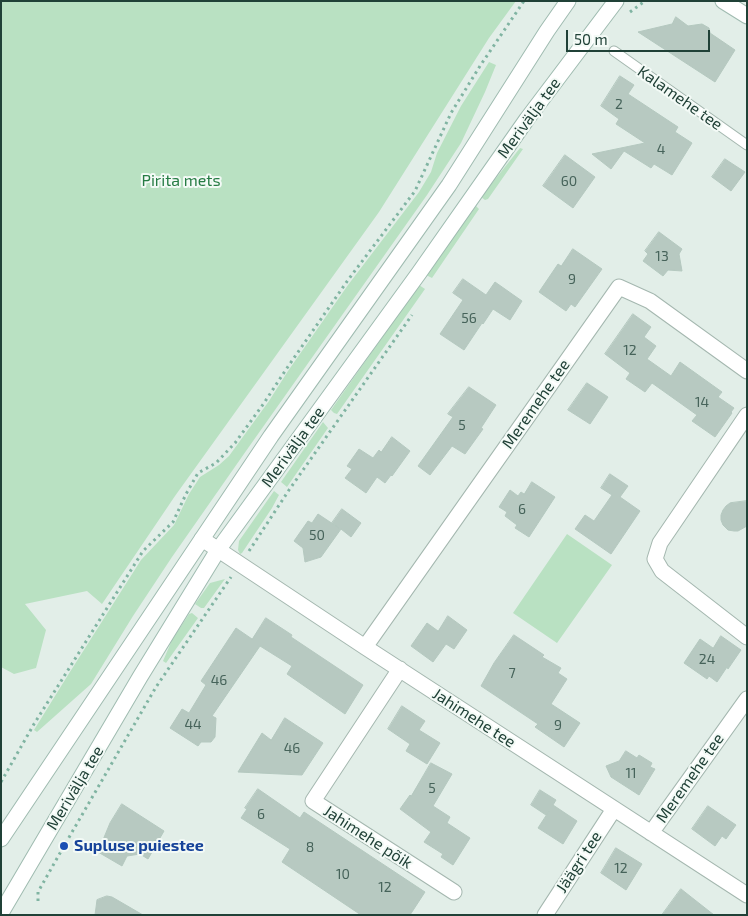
<!DOCTYPE html>
<html>
<head>
<meta charset="utf-8">
<style>
	body { margin:0 }
	#map { position:relative; width:748px; height:916px; overflow:hidden; background:#e2eee8; font-family:"Exo 2",sans-serif }
	canvas { display:block }
	.frame { position:absolute; inset:0; border:2px solid #204137; pointer-events:none }
	.scale { position:absolute; left:566px; top:30px; width:144px; height:22px; box-sizing:border-box; border:2px solid #204137; border-top:0; padding-left:6px; font-size:15px; line-height:18px; white-space:nowrap; color:#204137; -webkit-text-stroke:4px #f3faf6; paint-order:stroke }
</style>
</head>
<body>
<div id="map">
<canvas width="748" height="916"></canvas>
<div class="frame"></div>
<div class="scale">50 m</div>
</div>
<script>
const g = document.querySelector('canvas').getContext('2d');
g.lineJoin = 'round';
function fillPath(path, color) { g.fillStyle = color; g.fill(path, 'evenodd'); }
function trace(path, color, width, dash) { g.strokeStyle = color; g.lineWidth = width; g.lineCap = dash ? 'butt' : 'round'; g.setLineDash(dash || []); g.stroke(path); }
function drawText(font, color, halo, rows, align = 'center') {
  g.font = font + ' "Exo 2",sans-serif'; g.lineWidth = 4; g.setLineDash([]); g.textBaseline = 'middle'; g.strokeStyle = halo; g.fillStyle = color; for (const [text, x, y, turn = 0] of rows) {
    g.save(); g.translate(x, y); g.rotate((+turn || 0) * Math.PI / 180); g.textAlign = isNaN(turn) ? turn : align; if (halo) g.strokeText(text, 0, 0); g.fillText(text, 0, 0); g.restore();
  }
}
const green = new Path2D(`
	M1,1H516L489,38L379,212L175,496L102,604L87,591L25,604L46,630L36,668L14,674L1,667Z
	M489,62L496,65L485,92L461,143L427,195L246,451L172,557L133,616L91,684L37,732L34,730L68,675L141,560L174,525L189,494L200,477L219,465L229,456L269,401L288,371L348,285L419,192L431,172L437,153L461,106Z
	M520,148L523,149L488,199L485,200L481,197Z
	M476,206L479,209L432,278L426,275Z
	M419,285L425,289L337,414L334,413L331,410Z
	M323,422L328,428L287,487L281,482Z
	M274,491L279,495L272,508L242,553L240,554L238,550L239,541Z
	M567,534L612,565L557,643L513,613Z
	M225,579L204,608H201L195,604L210,583Z
	M192,613L198,618L166,663L163,661L172,640L189,614Z`);
const building = new Path2D(`
	M676,17L688,26L702,24L709,28L710,33L735,50L715,82L638,32L672,24Z
	M620,76L634,85L628,94L678,127L675,132L692,143L672,175L654,164L651,168L624,151L611,169L592,154L645,143L616,124L619,119L601,106Z
	M565,155L595,177L573,208L543,186Z
	M725,159L745,172L731,191L712,177Z
	M659,232L682,249L679,254L682,271L668,270L663,276L643,261L648,254L645,251Z
	M573,249L602,269L575,307L571,304L566,311L539,292L558,264L561,266Z
	M463,279L486,295L495,282L522,301L510,320L493,309L483,324L482,323L464,350L440,334L463,300L453,293Z
	M633,314L651,327L644,337L656,346L647,359L671,376L680,362L722,392L718,397L734,408L731,412L732,413L715,437L692,421L697,415L652,383L645,392L626,379L630,373L605,354Z
	M587,383L608,397L590,424L568,410Z
	M469,387L496,405L481,428L483,429L465,454L452,446L430,475L418,466L453,417L448,414Z
	M392,437L410,451L392,476L391,475L385,483L377,477L366,493L345,478L352,469L347,466L359,449L373,458L379,450L381,452Z
	M610,474L628,486L620,497L640,511L611,554L575,529L585,515L594,521L612,495L601,488Z
	M532,482L555,497L529,537L515,528L517,525L505,516L507,512L499,507L510,490L518,496L521,492L524,494Z
	M747,501V526L738,531H734L728,530L723,525L721,520V515L723,510L726,506L730,503Z
	M342,509L361,523L351,537L341,529L321,557L305,562L303,548L294,541L308,521L312,523L318,514L339,528L332,523Z
	M448,616L467,630L454,649L446,644L433,662L411,646L427,623L438,631Z
	M266,618L292,635L291,637L363,685L345,714L287,674L292,666L260,646L212,716L216,718L215,737L211,742H201L198,746L170,728L182,709L189,713L206,685L201,681L236,628L252,639Z
	M514,635L544,655L542,657L561,668L558,673L567,679L551,704L580,723L564,747L535,727L538,724L481,686L494,663Z
	M721,636L741,650L728,669L727,667L717,682L709,676L707,679L684,663L700,639L713,648Z
	M402,706L425,721L419,730L440,743L427,764L406,751L410,744L388,729Z
	M285,718L323,743L302,775L238,772L262,733L271,740Z
	M626,751L637,758L639,755L652,763L650,767L655,769L639,795L611,777L606,766L619,761Z
	M431,763L452,774L433,806L450,817L447,823L470,838L453,865L441,857L443,854L424,842L431,832L400,809L410,795L411,796Z
	M258,789L300,818L304,812L425,892L410,915H361L282,862L290,849L241,818L247,809L245,808Z
	M540,790L556,800L553,805L577,821L563,844L538,828L549,811L546,815L531,805Z
	M122,804L164,831L148,859L140,854L127,856L122,866L98,852L110,823Z
	M708,806L736,825L726,839L722,836L715,846L692,829Z
	M616,848L642,864L626,890L601,873Z
	M681,889L714,915H662Z
	M107,896L112,897L143,915H95L97,900Z`);
const path = new Path2D(`
	M630,12L645,1
	M249,551L289,490L412,315
	M1,782L34,724L143,551L173,522L186,494L198,473L216,463L235,443L264,403L287,368L348,280L415,191L451,113L480,66L524,1
	M38,901V892L64,846L156,687L231,577`);
const lane = new Path2D(`
	M614,51L747,145`);
const street = new Path2D(`
	M747,415L660,543L655,559L662,571L747,637
	M202,539L365,647L747,895
	M365,647L619,287L650,301L747,371
	M400,669L313,801L454,892
	M651,833L747,699
	M545,915L614,809`);
const secondary = new Path2D(`
	M723,1L747,16
	M1,839L271,436L449,185L547,31L568,1
	M1,913L140,677L218,550L419,273L527,119L616,1`);
const markers = [
	[64,846,5,"#1a4fb4"]
];
const numberNames = [
	["2",619,104],
	["4",661,149],
	["60",569,181],
	["13",662,256],
	["9",572,279],
	["56",469,318],
	["12",630,350],
	["14",702,402],
	["5",462,425],
	["6",522,509],
	["50",317,535],
	["24",707,659],
	["7",512,673],
	["46",219,680],
	["44",193,724],
	["9",558,725],
	["46",292,748],
	["11",631,773],
	["5",432,788],
	["6",261,814],
	["8",310,847],
	["12",621,868],
	["10",343,874],
	["12",385,887]
];
const streetNames = [
	["Kalamehe tee",680,98,35],
	["Merivälja tee",529,118,-54],
	["Meremehe tee",536,404,-55],
	["Merivälja tee",293,447,-54],
	["Jahimehe tee",474,718,33],
	["Meremehe tee",690,778,-55],
	["Merivälja tee",75,788,-59],
	["Jahimehe põik",368,837,33],
	["Jäägri tee",579,862,-57]
];
const parkNames = [
	["Pirita mets",181,181]
];
const transitNames = [
	["Supluse puiestee",74,846]
];
fillPath(green, '#b9e1c2');
fillPath(building, '#b7c9c1');
trace(building, '#b4c8bf', 1);
trace(lane, '#a4b7af', 11);
trace(street, '#a4b7af', 17);
trace(secondary, '#9fbbb0', 17);
trace(path, '#80b4a2', 3, [2.5, 4]);
trace(lane, '#fff', 9);
trace(street, '#fff', 15);
trace(secondary, '#fff', 15);
for (const [x, y, r, color] of markers) { const dot = new Path2D(); dot.arc(x, y, r, 0, 2 * Math.PI); g.fillStyle = color; g.fill(dot); trace(dot, '#f3faf6', 2); }
drawText('14px', '#46635a', null, numberNames);
drawText('16px', '#204137', '#f3faf6', streetNames);
drawText('16px', '#267c44', '#f3faf6', parkNames);
drawText('bold 16px', '#164399', '#f3faf6', transitNames, 'left');
</script>
</body>
</html>
